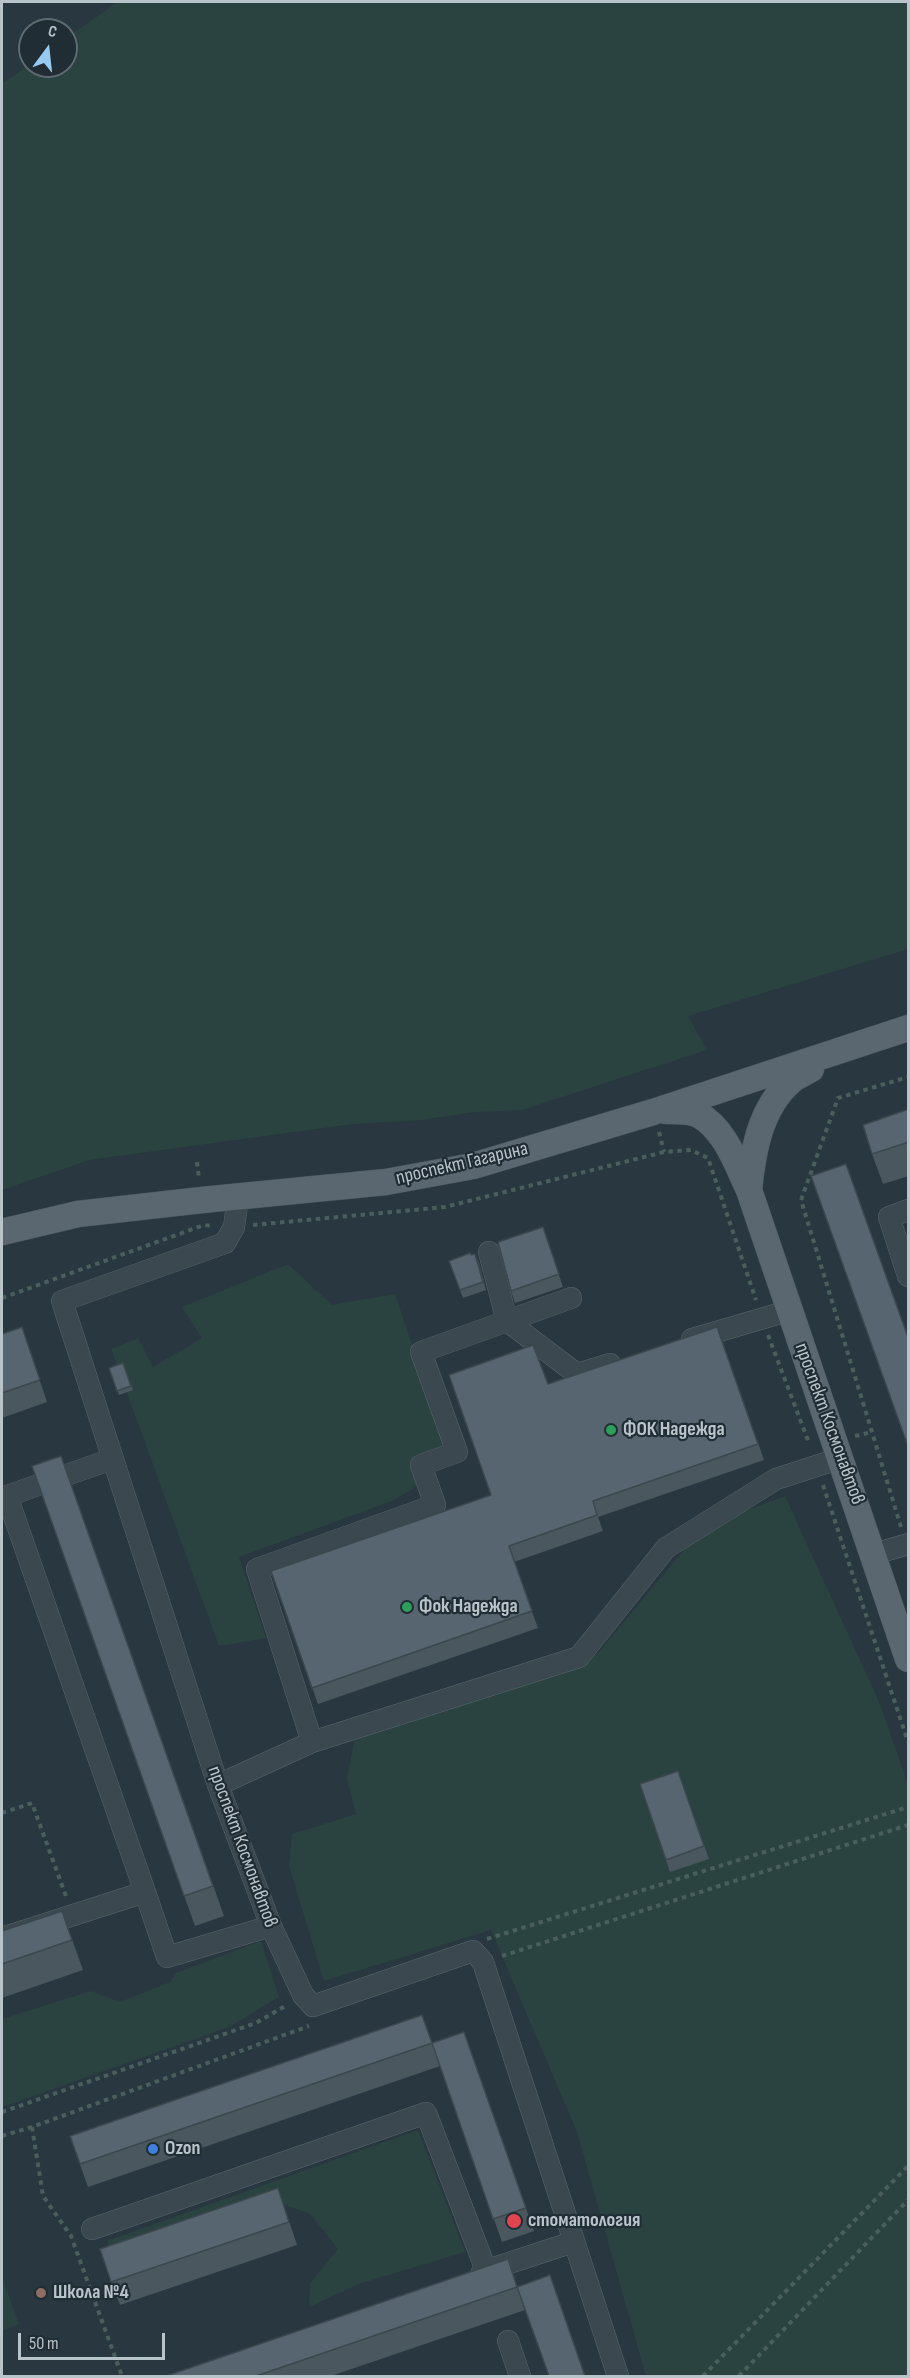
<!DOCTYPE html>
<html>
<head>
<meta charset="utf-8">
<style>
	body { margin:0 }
	#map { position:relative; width:910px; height:2378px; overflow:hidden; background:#283740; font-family:"Sofia Sans Condensed",sans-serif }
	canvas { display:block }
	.frame { position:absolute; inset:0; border:3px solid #b9c3ca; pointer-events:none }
	.north { position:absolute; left:18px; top:18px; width:60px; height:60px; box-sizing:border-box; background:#212d35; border:2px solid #5e6971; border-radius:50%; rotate:15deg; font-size:16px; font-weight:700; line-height:24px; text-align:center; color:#b9c3ca }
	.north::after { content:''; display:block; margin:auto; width:21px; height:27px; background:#97caf1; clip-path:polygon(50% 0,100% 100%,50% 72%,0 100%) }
	.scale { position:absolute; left:18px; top:2333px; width:147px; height:27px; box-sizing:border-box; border:3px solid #b9c3ca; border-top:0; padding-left:8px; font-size:18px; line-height:21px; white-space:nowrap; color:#b9c3ca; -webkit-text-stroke:4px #212d35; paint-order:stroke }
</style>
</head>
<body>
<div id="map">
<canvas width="910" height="2378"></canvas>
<div class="frame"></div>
<div class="north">С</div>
<div class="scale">50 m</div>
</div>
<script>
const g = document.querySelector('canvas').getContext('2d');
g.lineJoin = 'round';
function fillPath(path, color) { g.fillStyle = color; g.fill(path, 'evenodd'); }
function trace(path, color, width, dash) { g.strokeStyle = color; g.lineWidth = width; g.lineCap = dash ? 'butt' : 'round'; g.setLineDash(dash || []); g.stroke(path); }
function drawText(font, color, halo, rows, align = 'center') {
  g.font = font + ' "Sofia Sans Condensed",sans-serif'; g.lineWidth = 4.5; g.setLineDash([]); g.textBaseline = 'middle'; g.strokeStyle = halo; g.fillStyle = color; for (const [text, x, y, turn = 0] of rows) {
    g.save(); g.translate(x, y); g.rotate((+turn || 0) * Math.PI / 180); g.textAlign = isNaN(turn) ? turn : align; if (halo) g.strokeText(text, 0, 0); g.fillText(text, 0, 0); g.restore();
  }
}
const green = new Path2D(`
	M118,2H908V949L688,1016L707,1050L522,1110L475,1112L420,1120L353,1124L89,1160L2,1190V84L30,64V66H66V38Z
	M288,1264L332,1305L395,1294L446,1446L413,1489L392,1501L239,1557L266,1638L219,1646L111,1349L138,1338L153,1367L202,1338L182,1307Z
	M785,1496L880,1704L908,1785V2376H646L577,2132L491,1930L324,1981L289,1866L292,1834L356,1814L347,1779L354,1741L370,1731L598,1653L704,1526Z
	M261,1941L279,1997L229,2027L2,2107V2019L91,1991L120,2002L170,1982L176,1973Z
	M418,2130L465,2252L359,2284L309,2307L310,2283L338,2249L310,2214L285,2205L112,2259L107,2241Z
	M2,2277L19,2324L2,2331Z`);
const path = new Path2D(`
	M659,1132L664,1152
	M197,1162L199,1179
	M253,1225L445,1207L664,1152L691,1150L708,1158L756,1300
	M2,1298L204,1225L213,1226
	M768,1335L809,1443
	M855,1436L872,1432
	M823,1485L908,1742
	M901,1527L801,1200L838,1098L908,1077
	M2,1813L32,1803L67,1899
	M487,1939L908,1807
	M502,1956L908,1825
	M2,2112L256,2023L287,2005
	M32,2127L43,2196L71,2236L122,2376
	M2,2136L32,2127L309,2026
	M703,2376L908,2166
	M739,2376L908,2200`);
const minor = new Path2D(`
	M238,1197L234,1227L225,1243L62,1301L218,1785L271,1926L303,1995L313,2006L473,1951L483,1962L618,2376
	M908,1210L889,1217L908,1276
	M489,1252L507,1321L577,1374L610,1364
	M692,1339L788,1311
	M112,1459L7,1496L145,1892
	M874,1554L908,1544
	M312,1742L257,1569L435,1505L421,1465L457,1452L421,1352L571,1298
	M218,1785L312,1742L579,1657L666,1548L776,1479L841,1458
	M2,1938L145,1892L167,1957L271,1926
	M92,2229L426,2113L486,2270
	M482,2272L573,2242
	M508,2341L520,2376`);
const major = new Path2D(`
	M666,1111C676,1111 689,1110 699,1115C725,1129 737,1165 749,1190L908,1659
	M749,1190C753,1151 760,1108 791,1081C796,1076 805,1073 811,1069
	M2,1232L78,1214L202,1200L386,1182L473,1166L653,1112L908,1028`);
const wall = new Path2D(`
	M909,1109V1176L883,1184L872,1154Z
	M543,1227L563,1287L515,1303L511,1291Z
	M471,1255L479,1262L486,1290L463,1298L449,1261Z
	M22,1327L47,1402L2,1418V1334Z
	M717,1327L764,1460L598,1517L603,1531L514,1562L538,1628L318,1704L271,1571L491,1495L548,1384Z
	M123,1363L133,1390L119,1395L109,1368Z
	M61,1456L224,1916L195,1926L32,1466Z
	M678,1771L709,1859L670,1872L640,1784Z
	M62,1911L83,1970L2,1998V1931Z
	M464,2032L534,2231L502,2242L440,2066L88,2187L70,2136L432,2043Z
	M278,2188L297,2245L120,2305L111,2282Z
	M508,2259L525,2310L331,2376H166Z`);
const shadedWall = new Path2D(`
	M475,1254L479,1262L486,1290L483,1282Z
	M62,1911L73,1941L83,1970L72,1940Z`);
const building = new Path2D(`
	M909,1109V1142L872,1154L863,1125Z
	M846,1164L909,1340V1449L811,1176Z
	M543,1227L559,1274L511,1291L498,1242Z
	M470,1253L471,1255L475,1254L483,1282L460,1290L449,1261Z
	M22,1327L40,1380L2,1393V1334Z
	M717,1327L758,1444L593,1501L597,1515L509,1546L532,1611L312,1688L271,1571L491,1495L449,1375L533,1345L548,1384Z
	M123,1363L131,1386L117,1391L109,1368Z
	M61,1456L213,1886L184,1896L32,1466Z
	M678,1771L704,1846L666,1860L640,1784Z
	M62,1911L72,1940L2,1964V1931Z
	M422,2015L432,2043L80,2164L70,2136Z
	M464,2032L526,2208L493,2219L432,2043Z
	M278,2188L289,2222L111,2282L100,2249Z
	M508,2259L517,2287L256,2376H166Z
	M550,2275L585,2376H549L517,2287Z`);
const markers = [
	[611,1430,6,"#2e9e5b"],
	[407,1607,6,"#2e9e5b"],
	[153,2149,6,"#3f7fe0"],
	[514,2221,8,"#e0444e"],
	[41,2293,6,"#8d6e63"]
];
const streetNames = [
	["проспект Гагарина",462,1164,-13],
	["проспект Космонавтов",829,1424,70],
	["проспект Космонавтов",242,1847,70]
];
const poiNames = [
	["ФОК Надежда",623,1430],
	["Фок Надежда",419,1607],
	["Ozon",165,2149],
	["стоматология",528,2221],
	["Школа №4",53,2293]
];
fillPath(green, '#2b4340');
trace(minor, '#5a666d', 22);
trace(major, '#49545c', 27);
trace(path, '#4a5f5d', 4, [4.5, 4.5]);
trace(minor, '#3c4850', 21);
trace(major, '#5a6770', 26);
fillPath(wall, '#4a575f');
fillPath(shadedWall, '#3c474e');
fillPath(building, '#56656f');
trace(building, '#3c474e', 1.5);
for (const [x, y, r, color] of markers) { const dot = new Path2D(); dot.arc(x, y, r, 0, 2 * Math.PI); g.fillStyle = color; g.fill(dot); trace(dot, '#212d35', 2); }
drawText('20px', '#b9c3ca', '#212d35', streetNames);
drawText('bold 20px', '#b9c3ca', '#212d35', poiNames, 'left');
</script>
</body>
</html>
